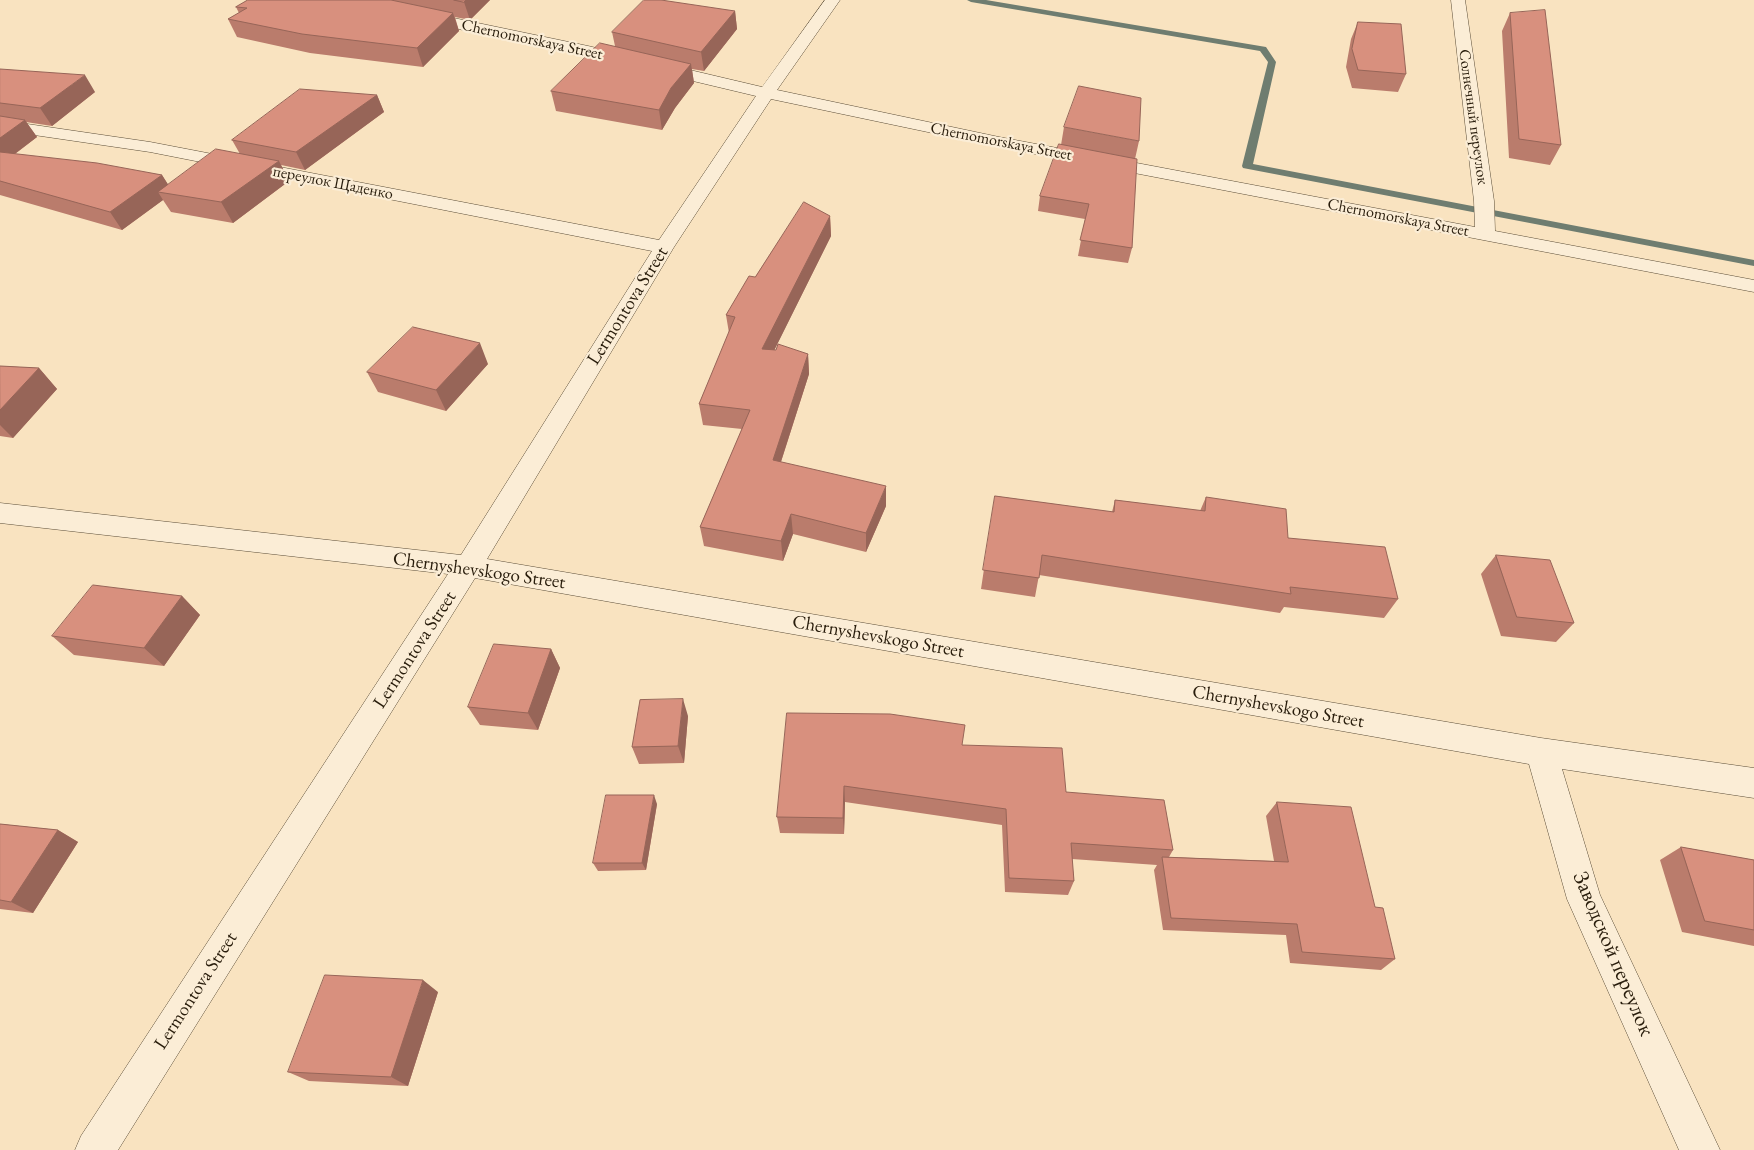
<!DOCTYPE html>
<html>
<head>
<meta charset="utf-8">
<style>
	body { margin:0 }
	canvas { display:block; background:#f9e3c0 }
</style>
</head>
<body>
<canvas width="1754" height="1150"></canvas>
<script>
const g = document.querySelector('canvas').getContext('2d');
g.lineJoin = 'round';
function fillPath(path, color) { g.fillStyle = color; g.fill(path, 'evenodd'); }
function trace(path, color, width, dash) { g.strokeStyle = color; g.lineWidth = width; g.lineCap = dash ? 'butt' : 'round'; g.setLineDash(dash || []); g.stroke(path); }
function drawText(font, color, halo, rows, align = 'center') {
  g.font = font + ' "EB Garamond",serif'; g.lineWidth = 4.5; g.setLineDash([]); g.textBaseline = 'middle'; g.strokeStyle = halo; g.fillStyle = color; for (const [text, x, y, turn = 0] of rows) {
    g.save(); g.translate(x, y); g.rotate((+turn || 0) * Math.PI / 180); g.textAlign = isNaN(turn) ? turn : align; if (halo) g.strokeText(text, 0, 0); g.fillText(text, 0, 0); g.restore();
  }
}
const stream = new Path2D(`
	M967,0H986L1266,47L1276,62L1253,164L1754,260V266L1243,168L1242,166L1268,62L1260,51L971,2Z`);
const minor = new Path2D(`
	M825,0H840L777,90L999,137L1475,227L1474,201L1451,0H1465L1494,201L1495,231L1754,280V292L999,147L771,99L674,247L487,559L1541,738L1754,768V798L1562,769L1600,895L1720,1150H1679L1567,899L1529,764L475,578L118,1150H75L81,1136L448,574L0,523V503L461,555L652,251L150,152L0,130V120L150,142L659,240L756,96L588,56L420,21L415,19L412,16L415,13L420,11L588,46L762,87Z`);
const wall = new Path2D(`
	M248,0H490L470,20L455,17L459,31L423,67L310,53L237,37L228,19L239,13L236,7Z
	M735,11L737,29L704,71L692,69L694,83L675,108L662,130L556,111L551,91L615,46L612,32Z
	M1510,13L1561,145L1550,165L1509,158L1502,31Z
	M1358,22L1406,74L1398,92L1352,88L1346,67L1351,39Z
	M0,69L95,92L52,126L26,122L37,137L15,154L162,175L168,185L240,154L232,140L377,95L384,112L305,170L281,165L289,181L233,223L171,212L163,200L122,230L0,195Z
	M1064,127L1139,141L1135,159L1132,248L1128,263L1078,256L1085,219L1038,211L1040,196L1061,145Z
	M830,216L831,236L774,350L808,354L809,374L781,462L886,506L866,552L793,534L783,561L704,546L700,527L742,429L703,425L699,404L729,333L726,315L755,277Z
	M488,364L446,411L378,392L367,372Z
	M0,366L39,368L57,389L13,438L0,436Z
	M995,496L1112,512L1115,500L1200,511L1206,497L1288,538L1398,599L1384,618L1284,607L1280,613L1039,575L1035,597L981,589Z
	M1496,555L1574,623L1556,642L1501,636L1481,574Z
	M182,596L200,615L164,666L74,655L52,636Z
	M551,649L560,668L538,730L480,725L468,707Z
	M787,713L962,745L1066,792L1173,850L1169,857L1274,861L1266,816L1277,802L1375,907L1395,959L1381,970L1290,963L1286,935L1163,930L1154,870L1157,865L1072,859L1074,881L1068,895L1005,892L1002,825L845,802L844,834L780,833L777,817Z
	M688,716L684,763L639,764L632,747Z
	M657,804L646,870L598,871L593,863Z
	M0,824L58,830L78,842L33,913L0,909Z
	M1681,847L1754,860V946L1682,932L1660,860Z
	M438,992L408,1086L309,1081L288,1072Z`);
const shadedWall = new Path2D(`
	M466,0H490L470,20L464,2Z
	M735,11L737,29L704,71L701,52Z
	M453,13L459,31L423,67L417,48Z
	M691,64L694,83L675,108L662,130L659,110L671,88Z
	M85,75L95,92L52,126L40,108Z
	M377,95L384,112L305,170L296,152Z
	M25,120L37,137L0,165V138Z
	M279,161L289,181L233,223L221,202Z
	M162,175L173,192H158L163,200L122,230L110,212Z
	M830,216L831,236L765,369L762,349Z
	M480,343L488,364L446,411L436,390Z
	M808,354L809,374L775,480L773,460Z
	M39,368L57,389L13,438L0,425V410Z
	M886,486V506L866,552V533Z
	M791,514L793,534L783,561L781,541Z
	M182,596L200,615L164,666L144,648Z
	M551,649L560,668L538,730L528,713Z
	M683,699L688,716L684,763L678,746Z
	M844,786L845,802L844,834L843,818Z
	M654,795L657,804L646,870L642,863Z
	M58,830L78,842L33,913L11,902Z
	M423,980L438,992L408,1086L391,1077Z`);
const building = new Path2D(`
	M248,0H391L453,13L417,48L302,34L228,19L247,8L236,7Z
	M454,0H466L464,2Z
	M644,0H661L735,11L701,52L612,32Z
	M1545,10L1561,145L1519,139L1510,13Z
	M1358,22L1401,24L1406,74L1358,70L1352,49Z
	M600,43L691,64L671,88L659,110L551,91Z
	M0,69L85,75L40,108L0,103Z
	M1079,86L1141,98L1139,141L1064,127Z
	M300,89L377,95L296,152L232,140Z
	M0,116L25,120L0,138Z
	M1059,144L1137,159L1132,248L1080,240L1089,204L1040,196Z
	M216,149L279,161L221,202L158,192Z
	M0,152L97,163L162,175L110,212L0,181Z
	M804,202L830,216L762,349L776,350L778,344L808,354L773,460L886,486L866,533L791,514L781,541L700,527L750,410L699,404L735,317L726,315L749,276L755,277Z
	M413,327L480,343L436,390L367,372Z
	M0,366L39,368L0,410Z
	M995,496L1114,512L1115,500L1205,511L1206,497L1286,509L1288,538L1385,547L1398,599L1290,587L1291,594L1042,555L1039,578L983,570Z
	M1496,555L1550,560L1574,623L1517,617Z
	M93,585L182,596L144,648L52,636Z
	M494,644L551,649L528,713L468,707Z
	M683,699L678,746L632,747L640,700Z
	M787,713L890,714L965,725L962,745L1062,748L1066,792L1164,800L1173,850L1071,843L1074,881L1009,878L1006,809L844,786L843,818L777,817Z
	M606,795H654L642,863H593Z
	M1277,802L1351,807L1375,907L1383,908L1395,959L1302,952L1297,924L1171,918L1162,857L1288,862Z
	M0,824L58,830L11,902L0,900Z
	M1681,847L1754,860V930L1705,921Z
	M325,975L423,980L391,1077L288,1072Z`);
const farStreetnames = [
	["Chernomorskaya Street",532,40,12],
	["Солнечный переулок",1473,117,82],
	["Chernomorskaya Street",1001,142,11],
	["переулок Щаденко",333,183,11],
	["Chernomorskaya Street",1398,218,11]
];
const streetNames = [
	["Lermontova Street",628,306,-58],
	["Chernyshevskogo Street",479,571,8],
	["Chernyshevskogo Street",878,637,10],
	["Lermontova Street",415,650,-57],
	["Chernyshevskogo Street",1278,707,10],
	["Lermontova Street",196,991,-57]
];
const nearStreetnames = [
	["Заводской переулок",1613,954,67]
];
fillPath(stream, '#6f7d70');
trace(minor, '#5c4e38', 1);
fillPath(minor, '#fbedd6');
fillPath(wall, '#ba7c6c');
fillPath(shadedWall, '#976558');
fillPath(building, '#d8907e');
trace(building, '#976558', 1);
drawText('16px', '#281c0b', '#fbedd6', farStreetnames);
drawText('19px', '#281c0b', '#fbedd6', streetNames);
drawText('22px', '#281c0b', '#fbedd6', nearStreetnames);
</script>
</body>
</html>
